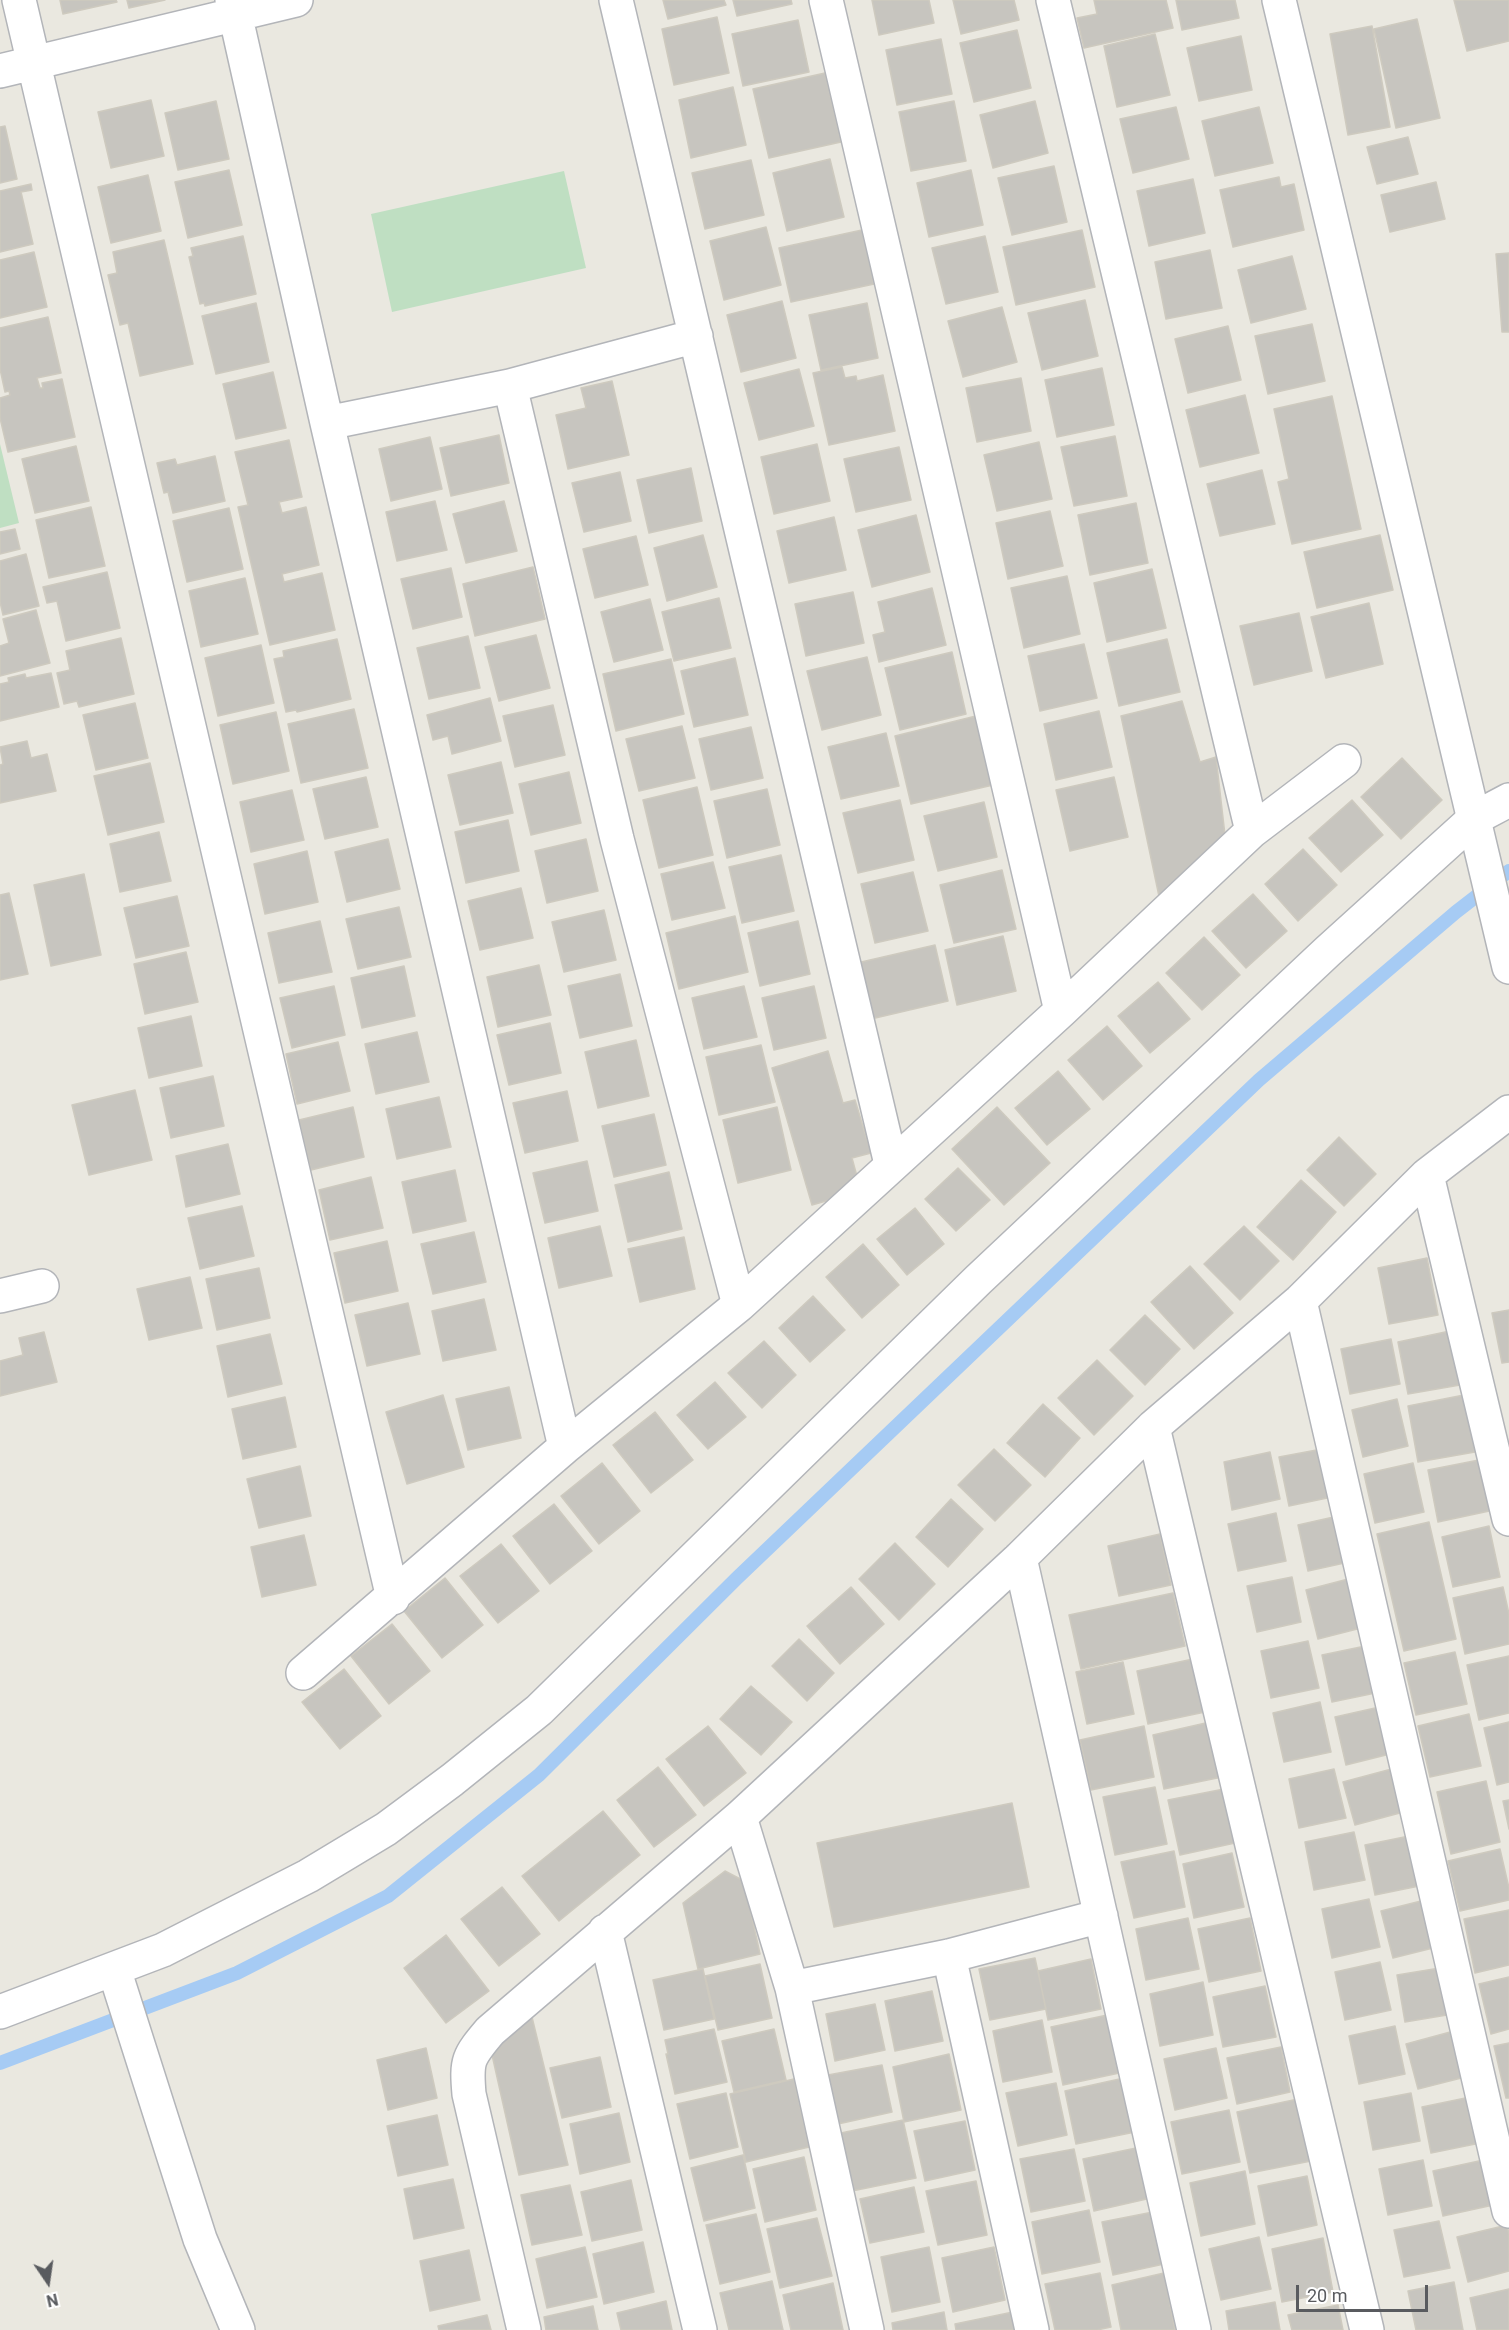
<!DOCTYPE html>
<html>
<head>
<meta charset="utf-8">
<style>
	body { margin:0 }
	#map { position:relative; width:1509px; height:2330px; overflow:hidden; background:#eae8e0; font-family:Roboto,sans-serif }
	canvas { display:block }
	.north { position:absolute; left:18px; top:2252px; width:60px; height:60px; -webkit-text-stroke:4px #fff; paint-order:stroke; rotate:167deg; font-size:16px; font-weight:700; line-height:24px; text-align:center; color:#595b5f }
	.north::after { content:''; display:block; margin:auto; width:21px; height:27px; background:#595b5f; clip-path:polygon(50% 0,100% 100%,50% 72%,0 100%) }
	.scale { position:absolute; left:1296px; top:2285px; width:132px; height:27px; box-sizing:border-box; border:3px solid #595b5f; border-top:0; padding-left:8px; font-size:18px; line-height:21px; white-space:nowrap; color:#595b5f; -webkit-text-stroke:4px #fff; paint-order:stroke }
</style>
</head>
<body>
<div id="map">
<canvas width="1509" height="2330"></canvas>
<div class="north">N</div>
<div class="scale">20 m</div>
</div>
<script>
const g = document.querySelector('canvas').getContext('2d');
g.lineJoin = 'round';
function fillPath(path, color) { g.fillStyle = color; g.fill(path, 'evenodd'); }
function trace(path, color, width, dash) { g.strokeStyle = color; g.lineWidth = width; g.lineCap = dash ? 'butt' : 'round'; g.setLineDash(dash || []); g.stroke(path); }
const green = new Path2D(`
	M564,171L586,268L392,312L371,214Z
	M0,444L19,523L0,528Z`);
const stream = new Path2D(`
	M0,2063L237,1973L388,1896L539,1775L737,1578L1259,1080L1456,912L1509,871`);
const building = new Path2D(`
	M60,0H116L117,2L63,14Z
	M127,0H165L129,8Z
	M663,0H724L726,5L668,19Z
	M733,0H791L792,4L737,16Z
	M872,0H929L934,23L879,35Z
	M953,0H1014L1019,20L961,34Z
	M1094,0H1166L1173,28L1084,48L1077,18L1097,14Z
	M1176,0H1235L1239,18L1182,30Z
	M1454,0H1509V41L1467,51Z
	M717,17L729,73L674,85L662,29Z
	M1417,19L1440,118L1396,128L1374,29Z
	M798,20L809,72L743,86L732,34Z
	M1372,26L1390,127L1348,135L1330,34Z
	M1017,30L1031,88L974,102L960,43Z
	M1155,34L1170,95L1117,107L1104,46Z
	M1241,36L1252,90L1199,101L1187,48Z
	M941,39L952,94L897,105L886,50Z
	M825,73L841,142L769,158L753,89Z
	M733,87L746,145L691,158L679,100Z
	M151,100L164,156L111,168L98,112Z
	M216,101L229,159L178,170L165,113Z
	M954,101L966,161L911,171L899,112Z
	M1035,101L1048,153L993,168L980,115Z
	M1176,107L1189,159L1133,173L1120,119Z
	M1259,107L1273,163L1215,176L1202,121Z
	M5,126L17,179L0,183V127Z
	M1408,137L1418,174L1377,184L1367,147Z
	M830,159L844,217L787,231L773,173Z
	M751,160L764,215L705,229L692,173Z
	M1054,166L1067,222L1012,235L998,178Z
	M229,170L242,225L188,238L175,182Z
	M971,170L983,225L929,237L917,183Z
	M148,175L161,231L111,243L98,187Z
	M1279,177L1281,187L1294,184L1304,230L1233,247L1220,190Z
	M1193,179L1205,233L1149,246L1137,191Z
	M1436,182L1445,219L1390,232L1381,195Z
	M31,184L32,190L21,192L33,244L0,252V191Z
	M766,227L781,285L724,300L710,241Z
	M862,230L874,284L791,302L779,248Z
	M1082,230L1095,287L1016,305L1003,247Z
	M243,236L256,294L205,306L204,303L200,304L189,257L193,256L191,248Z
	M985,236L998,292L946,304L932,248Z
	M164,240L193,364L140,376L128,323L120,325L108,275L117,273L113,252Z
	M1210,250L1222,308L1166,319L1155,262Z
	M34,252L47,307L0,318V260Z
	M1509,253V332H1502L1496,254Z
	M1292,256L1306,309L1251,323L1238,270Z
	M1085,300L1098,356L1042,370L1028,313Z
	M782,301L796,358L741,372L727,315Z
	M256,303L269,362L216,374L202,316Z
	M867,303L878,358L821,370L809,315Z
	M1002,307L1017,362L963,377L948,321Z
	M48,317L61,373L37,378L40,388H43L42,383L62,379L75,437L8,452L0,418V398L10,395L9,391L5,392L0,369V328Z
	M1312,324L1325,381L1268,394L1255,336Z
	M1228,326L1241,380L1188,393L1175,339Z
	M842,367L845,378L856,376L857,381L883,375L895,431L829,445L813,373Z
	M1102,368L1114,425L1057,437L1045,380Z
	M799,369L814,426L759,440L744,383Z
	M273,372L286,428L236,439L223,384Z
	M1021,378L1031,431L977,442L966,388Z
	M612,381L629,455L568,469L556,415L586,408L581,388Z
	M1245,395L1259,453L1200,467L1186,410Z
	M1332,396L1361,529L1292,544L1278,482L1289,479L1274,409Z
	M499,435L509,483L451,496L440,448Z
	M1115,436L1127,496L1074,506L1061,447Z
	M430,437L442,489L391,501L379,449Z
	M289,440L302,497L279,502L282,513L306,507L319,565L282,574L284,582L322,573L335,630L270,645L238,507L248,505L235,452Z
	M1039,442L1052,499L997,511L984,455Z
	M817,444L830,501L774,514L761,457Z
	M76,446L89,501L35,513L22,459Z
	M899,447L911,500L856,512L844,459Z
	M215,456L225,501L173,513L168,492L164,493L157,463L175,459L177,465Z
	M691,468L702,521L649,533L637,480Z
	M1262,470L1275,524L1220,536L1207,484Z
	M620,472L631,521L584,532L572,483Z
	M435,501L447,550L397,561L386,512Z
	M504,501L517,551L466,563L453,514Z
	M1136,503L1148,563L1090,575L1078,515Z
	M91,507L105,566L49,578L36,520Z
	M229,508L243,569L187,582L173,521Z
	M1050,511L1063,566L1008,579L996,523Z
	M916,515L930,572L872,587L858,530Z
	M834,517L846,570L789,583L777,531Z
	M15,529L20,549L0,554V532Z
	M703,535L717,587L667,601L654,548Z
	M1380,535L1393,590L1317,608L1304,552Z
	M636,536L648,585L595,598L583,549Z
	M26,554L39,606L3,615L0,602V561Z
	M533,567L545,619L475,636L463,584Z
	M451,568L462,617L413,629L401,579Z
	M1152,569L1166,628L1107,642L1094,583Z
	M107,572L120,628L66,641L57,601L47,603L43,587Z
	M1067,576L1080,634L1024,648L1011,588Z
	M245,578L258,634L201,647L189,591Z
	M932,588L946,645L879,662L873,635L885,632L878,602Z
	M853,592L864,643L806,656L795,604Z
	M719,598L731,648L674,661L662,612Z
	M650,599L663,650L614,662L601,612Z
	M1369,603L1383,664L1326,678L1311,617Z
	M36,610L50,663L0,676V646L9,643L3,619Z
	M1299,613L1312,671L1254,685L1240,626Z
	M536,635L550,688L499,701L485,647Z
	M468,636L480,688L429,699L417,648Z
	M121,638L134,694L79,707L77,701L64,704L57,673L70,670L66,651Z
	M337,639L351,699L297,712L296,710L286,712L274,659L284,657L283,651Z
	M1167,639L1180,692L1119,706L1107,653Z
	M1084,644L1097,698L1040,711L1028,656Z
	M261,645L274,703L218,716L205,658Z
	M952,652L966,714L900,730L885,668Z
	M867,657L881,715L822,730L807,671Z
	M735,658L748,715L694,727L681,671Z
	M671,659L684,714L616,731L603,674Z
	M51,673L59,707L0,721V684L9,682L8,678L25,674L26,678Z
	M490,698L501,741L452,754L448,736L433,740L427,715Z
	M1182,701L1200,762L1216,757L1225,835L1160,901L1121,716Z
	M135,703L148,758L96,770L83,715Z
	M553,705L565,755L515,767L503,716Z
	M354,709L368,768L301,783L288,724Z
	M1099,711L1112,767L1056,780L1044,724Z
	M276,712L289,771L233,784L220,725Z
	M976,716L993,785L911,804L895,736Z
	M682,726L695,778L639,791L626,739Z
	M751,727L763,778L711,790L699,739Z
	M886,733L899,786L841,799L828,747Z
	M27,741L31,758L47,754L56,791L0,803V765L3,764L0,747Z
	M1402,758L1442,800L1401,839L1361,797Z
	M501,762L513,813L460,825L448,775Z
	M150,763L164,822L108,835L94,776Z
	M569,772L581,823L531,835L519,784Z
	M366,777L378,827L325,839L313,789Z
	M1114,777L1128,837L1070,851L1056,790Z
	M697,787L713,855L659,868L643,800Z
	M767,789L780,845L727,858L714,801Z
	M292,790L304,840L251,852L240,802Z
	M900,800L914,860L858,873L843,813Z
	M1352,800L1383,835L1341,872L1309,838Z
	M984,802L997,857L938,871L924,816Z
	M508,820L519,871L466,883L455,832Z
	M159,832L171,881L120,892L110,844Z
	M388,839L400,889L347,902L335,852Z
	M586,839L598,891L547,903L535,851Z
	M1303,849L1337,885L1298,921L1265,884Z
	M307,851L318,902L265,914L254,864Z
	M781,855L794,911L742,923L729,867Z
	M713,862L725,908L672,920L661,874Z
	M1002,870L1016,929L954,943L940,885Z
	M913,872L928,931L875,943L861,884Z
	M84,874L101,955L51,966L34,885Z
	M521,888L533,938L480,950L468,901Z
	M9,893L28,974L0,980V895Z
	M1253,894L1287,931L1246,968L1212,931Z
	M177,896L189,946L136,958L124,908Z
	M399,907L411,957L358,969L346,919Z
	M604,910L616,960L564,972L552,922Z
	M735,916L748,972L679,989L666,933Z
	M320,921L332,972L279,983L268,933Z
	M798,921L810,974L760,986L748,933Z
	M1003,936L1016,991L957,1005L945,950Z
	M1204,937L1240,975L1202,1010L1166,973Z
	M935,945L948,1001L871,1019L857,963Z
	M186,952L198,1002L145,1014L134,964Z
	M539,965L551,1015L498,1027L487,977Z
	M404,966L415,1016L362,1028L351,978Z
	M620,974L632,1026L580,1038L568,986Z
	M1158,982L1190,1019L1150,1053L1118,1016Z
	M334,986L345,1035L292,1048L280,998Z
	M744,986L757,1037L704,1049L692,998Z
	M814,986L826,1038L774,1050L762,998Z
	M191,1016L202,1066L149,1078L138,1028Z
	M550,1023L561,1073L509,1085L497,1035Z
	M1107,1026L1142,1066L1103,1100L1068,1060Z
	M417,1032L429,1082L376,1094L365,1044Z
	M636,1040L649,1096L598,1108L585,1052Z
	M338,1042L350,1091L297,1104L286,1054Z
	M761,1045L775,1102L719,1115L706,1057Z
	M828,1051L843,1103L855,1100L871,1153L852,1158L861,1191L812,1205L772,1068Z
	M1058,1071L1090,1109L1047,1145L1015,1108Z
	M213,1076L224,1126L171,1138L160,1088Z
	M135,1090L152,1160L89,1175L72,1105Z
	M567,1091L578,1141L525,1153L513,1103Z
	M439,1097L451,1147L397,1159L386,1109Z
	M353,1107L364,1157L311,1170L299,1120Z
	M777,1107L791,1170L738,1183L723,1120Z
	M997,1107L1050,1163L1004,1205L952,1149Z
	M654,1114L666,1165L614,1177L602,1126Z
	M1339,1137L1376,1174L1344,1206L1307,1170Z
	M228,1144L240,1194L186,1207L176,1156Z
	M587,1161L598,1211L545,1223L533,1173Z
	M958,1168L990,1200L956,1231L925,1199Z
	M455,1170L466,1221L413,1233L402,1182Z
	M669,1172L682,1229L628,1242L615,1185Z
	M371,1177L383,1228L330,1240L319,1190Z
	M1301,1180L1336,1212L1293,1260L1257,1227Z
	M242,1206L254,1256L200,1269L188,1218Z
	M915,1208L944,1244L907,1275L877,1239Z
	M600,1226L612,1276L559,1288L548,1238Z
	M1244,1226L1279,1261L1240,1300L1204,1264Z
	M474,1232L486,1282L433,1294L421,1244Z
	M684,1237L695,1289L640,1302L628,1249Z
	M387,1241L398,1291L345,1303L334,1253Z
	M863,1244L899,1285L862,1318L826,1277Z
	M1427,1258L1438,1315L1389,1324L1378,1268Z
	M1190,1266L1233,1313L1194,1349L1151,1302Z
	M259,1268L270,1318L217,1330L206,1279Z
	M190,1277L202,1328L149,1340L137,1289Z
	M813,1296L845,1330L810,1362L779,1328Z
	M484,1299L496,1350L443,1361L432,1311Z
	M408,1303L420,1354L367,1366L355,1315Z
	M1509,1310V1362L1502,1363L1492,1313Z
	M1145,1315L1180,1349L1145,1385L1110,1350Z
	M1450,1331L1460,1385L1408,1394L1398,1342Z
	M44,1332L57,1382L0,1396V1361L23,1355L19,1338Z
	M270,1334L282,1384L228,1397L217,1346Z
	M1391,1339L1400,1384L1350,1394L1341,1349Z
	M764,1341L796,1375L762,1408L728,1373Z
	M1097,1360L1133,1396L1094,1435L1058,1398Z
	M715,1382L746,1417L708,1449L677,1415Z
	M509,1387L521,1438L468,1450L456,1399Z
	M443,1395L464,1467L407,1484L386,1412Z
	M1464,1395L1475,1452L1418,1462L1408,1406Z
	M285,1397L296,1447L243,1459L232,1409Z
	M1397,1399L1408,1446L1363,1457L1352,1410Z
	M1043,1404L1080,1438L1045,1477L1007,1443Z
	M655,1412L693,1460L651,1493L613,1445Z
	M994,1449L1031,1485L995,1521L958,1485Z
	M1322,1449L1332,1497L1289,1506L1279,1457Z
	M1270,1452L1280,1499L1232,1510L1224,1462Z
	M1484,1459L1494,1510L1438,1522L1428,1470Z
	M602,1463L640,1511L599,1544L561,1496Z
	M1413,1463L1424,1512L1375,1523L1364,1474Z
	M300,1466L311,1516L259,1528L247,1479Z
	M951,1499L983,1529L948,1567L916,1537Z
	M554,1504L592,1551L550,1584L513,1536Z
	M1276,1513L1286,1561L1238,1571L1228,1524Z
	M1338,1516L1349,1562L1308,1571L1298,1525Z
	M1429,1522L1456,1639L1404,1651L1377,1534Z
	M1489,1526L1500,1577L1453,1587L1442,1537Z
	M1160,1534L1171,1585L1119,1596L1108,1546Z
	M304,1535L316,1585L262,1597L251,1547Z
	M895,1543L935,1584L899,1620L859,1579Z
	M501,1544L539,1591L498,1623L460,1576Z
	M1292,1577L1301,1622L1257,1632L1247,1586Z
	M445,1578L483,1625L442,1658L404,1611Z
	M1352,1578L1365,1627L1318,1639L1306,1590Z
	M851,1587L884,1624L840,1664L807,1626Z
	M1503,1587L1509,1614V1644L1465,1654L1453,1598Z
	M1173,1593L1185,1646L1081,1669L1069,1615Z
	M392,1624L430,1671L389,1704L351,1656Z
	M799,1639L834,1673L807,1701L772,1666Z
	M1308,1641L1319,1688L1271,1698L1261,1651Z
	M1375,1644L1385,1691L1332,1702L1322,1655Z
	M1455,1652L1467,1704L1416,1715L1404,1663Z
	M1509,1656V1713L1479,1720L1467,1665Z
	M1193,1659L1205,1712L1148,1724L1137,1671Z
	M1123,1662L1134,1714L1087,1724L1076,1672Z
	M344,1669L381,1716L340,1749L302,1702Z
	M751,1686L792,1722L761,1755L720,1719Z
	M1320,1702L1331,1752L1284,1762L1273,1713Z
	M1384,1706L1394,1753L1346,1765L1335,1717Z
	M1469,1714L1481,1766L1430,1777L1418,1726Z
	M1210,1722L1222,1777L1164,1789L1153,1735Z
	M1509,1722V1782L1497,1785L1484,1728Z
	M708,1726L746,1773L704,1806L666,1759Z
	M1144,1726L1154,1777L1091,1790L1080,1740Z
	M658,1767L696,1815L654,1847L617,1800Z
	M1399,1767L1411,1810L1355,1825L1343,1782Z
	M1334,1769L1346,1818L1299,1828L1289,1779Z
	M1486,1781L1500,1842L1451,1854L1437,1792Z
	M1155,1787L1167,1844L1115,1855L1103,1797Z
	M1224,1789L1235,1843L1180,1855L1168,1800Z
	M1509,1800V1829L1503,1801Z
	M1012,1803L1029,1887L834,1927L817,1843Z
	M603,1811L640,1855L559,1921L522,1876Z
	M1354,1832L1365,1880L1314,1890L1305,1842Z
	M1414,1835L1424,1885L1375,1895L1365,1845Z
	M1500,1849L1509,1888V1900L1460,1911L1448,1861Z
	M1174,1851L1185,1907L1134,1918L1121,1862Z
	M1232,1853L1244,1907L1194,1918L1183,1864Z
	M725,1871L744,1881L760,1954L698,1969L683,1903Z
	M502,1887L540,1934L499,1966L461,1919Z
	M1369,1899L1380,1947L1332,1958L1322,1909Z
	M1429,1899L1441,1946L1393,1958L1381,1911Z
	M1509,1910V1965L1475,1973L1464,1919Z
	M1188,1918L1199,1969L1146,1980L1136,1929Z
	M1250,1918L1261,1971L1209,1982L1198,1929Z
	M446,1935L489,1991L446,2023L404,1968Z
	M1035,1958L1046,2009L990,2020L979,1969Z
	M1091,1959L1101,2009L1048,2020L1038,1971Z
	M1380,1962L1391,2010L1345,2020L1335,1972Z
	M760,1964L772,2018L718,2030L705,1976Z
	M1446,1967L1453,2014L1405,2022L1397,1975Z
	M703,1969L714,2019L664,2030L653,1980Z
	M1509,1977V2029L1491,2034L1479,1984Z
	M1203,1982L1213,2035L1160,2046L1150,1994Z
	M1265,1986L1276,2037L1223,2047L1213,1997Z
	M932,1991L943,2041L895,2051L885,2001Z
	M875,2004L885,2050L835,2061L826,2014Z
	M531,2013L568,2165L519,2175L488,2037Z
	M1112,2014L1124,2072L1063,2085L1051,2027Z
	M1042,2020L1052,2072L1003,2082L993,2031Z
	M1395,2026L1405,2074L1359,2084L1349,2036Z
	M1465,2028L1477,2074L1418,2089L1406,2044Z
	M714,2029L727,2082L675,2094L666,2054H668L665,2040Z
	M774,2029L786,2080L734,2092L722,2041Z
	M1509,2043V2098H1506L1494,2046Z
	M1281,2047L1290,2092L1237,2104L1227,2058Z
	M426,2048L437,2098L388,2110L377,2060Z
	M1216,2048L1227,2098L1175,2110L1164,2059Z
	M949,2054L961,2110L904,2122L893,2067Z
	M600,2057L611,2107L562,2118L550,2068Z
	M882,2065L892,2112L838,2124L828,2075Z
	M1124,2078L1135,2132L1076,2144L1065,2091Z
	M794,2079L809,2147L746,2162L730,2094Z
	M1056,2083L1067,2135L1018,2146L1006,2093Z
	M726,2093L738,2147L690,2159L677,2104Z
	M1411,2093L1420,2141L1373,2150L1364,2102Z
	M1480,2095L1490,2141L1431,2153L1422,2107Z
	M1298,2099L1311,2161L1250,2173L1237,2112Z
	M1229,2110L1240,2162L1182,2174L1171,2122Z
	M619,2113L630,2162L580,2174L570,2124Z
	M437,2115L448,2165L398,2176L387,2126Z
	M903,2120L916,2178L852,2191L841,2133Z
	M965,2121L975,2170L925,2181L914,2131Z
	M1141,2147L1151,2198L1094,2211L1083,2159Z
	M1074,2149L1085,2201L1031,2212L1020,2159Z
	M743,2155L755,2208L704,2221L691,2168Z
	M804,2157L816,2210L765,2222L753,2169Z
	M1488,2159L1498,2204L1443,2216L1433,2171Z
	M1423,2160L1432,2206L1388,2215L1379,2169Z
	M1245,2171L1255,2224L1201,2236L1190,2183Z
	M1307,2176L1317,2225L1268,2236L1258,2186Z
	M453,2179L464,2228L414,2239L404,2189Z
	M631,2180L642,2230L592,2241L581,2192Z
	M976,2181L987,2235L938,2245L926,2191Z
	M570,2185L582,2235L532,2245L521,2195Z
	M914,2187L924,2232L870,2243L860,2199Z
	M1089,2210L1100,2262L1042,2274L1032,2222Z
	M1153,2212L1164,2264L1113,2275L1102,2222Z
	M756,2214L770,2272L720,2284L706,2225Z
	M817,2218L832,2276L780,2288L767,2229Z
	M1439,2221L1450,2268L1404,2277L1394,2230Z
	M1507,2225L1509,2234V2271L1468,2282L1457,2237Z
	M1259,2237L1271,2289L1221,2300L1209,2249Z
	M1323,2238L1333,2292L1282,2302L1272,2249Z
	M643,2242L654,2292L604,2304L593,2254Z
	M585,2247L597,2297L547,2308L536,2259Z
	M929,2247L940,2302L892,2312L881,2257Z
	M994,2247L1005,2300L953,2312L942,2258Z
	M469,2250L480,2300L430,2311L420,2261Z
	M1100,2273L1111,2327L1097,2330H1055L1045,2284Z
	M1164,2273L1175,2330H1121L1112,2285Z
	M772,2281L783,2330H729L720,2293Z
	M1454,2282L1463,2330H1416L1408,2291Z
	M833,2283L843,2330H791L783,2295Z
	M1509,2289V2330H1477L1470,2298Z
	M666,2301L672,2330H621L617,2313Z
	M1275,2302L1280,2330H1229L1226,2311Z
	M1338,2305L1343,2330H1292L1288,2315Z
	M593,2306L598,2330H546L544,2317Z
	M944,2312L947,2330H893L892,2323Z
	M1013,2312L1017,2330H956L955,2324Z
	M487,2315L491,2330H439L438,2326Z`);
const minor = new Path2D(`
	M19,0L393,1598
	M232,0L327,423L565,1447
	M616,0L891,1164
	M826,0L1061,1011
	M1053,0L1252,831
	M0,71L296,0
	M510,386L617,839L739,1305
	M327,423L510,386L696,336
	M1427,1175L1509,1519
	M0,1296L42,1286
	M1300,1301L1509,2211
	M1153,1427L1367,2330
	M1020,1558L1194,2330
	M303,1673L565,1447L739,1305L1061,1011L1252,831L1344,761
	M740,1817L792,1988L867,2330
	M605,1931L700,2330
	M949,1956L1032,2330
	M114,1969L200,2239L238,2330
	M792,1988L949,1956L1101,1916
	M0,2012L163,1950L308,1876L386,1829L452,1780L539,1710L978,1280L1328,951L1475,818L1509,800
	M524,2330L469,2094C466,2060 468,2057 490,2031L740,1817L1020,1558L1153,1427L1300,1301L1427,1175L1509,1112`);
const tertiary = new Path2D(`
	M1279,0L1509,967`);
fillPath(green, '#bfdfc2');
trace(stream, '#a6cbf4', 14);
fillPath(building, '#c7c5bf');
trace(building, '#cecabf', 1.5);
trace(minor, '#b3b5b9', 36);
trace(tertiary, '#b3b5b9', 36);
trace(minor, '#fff', 33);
trace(tertiary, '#fff', 33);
</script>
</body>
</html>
